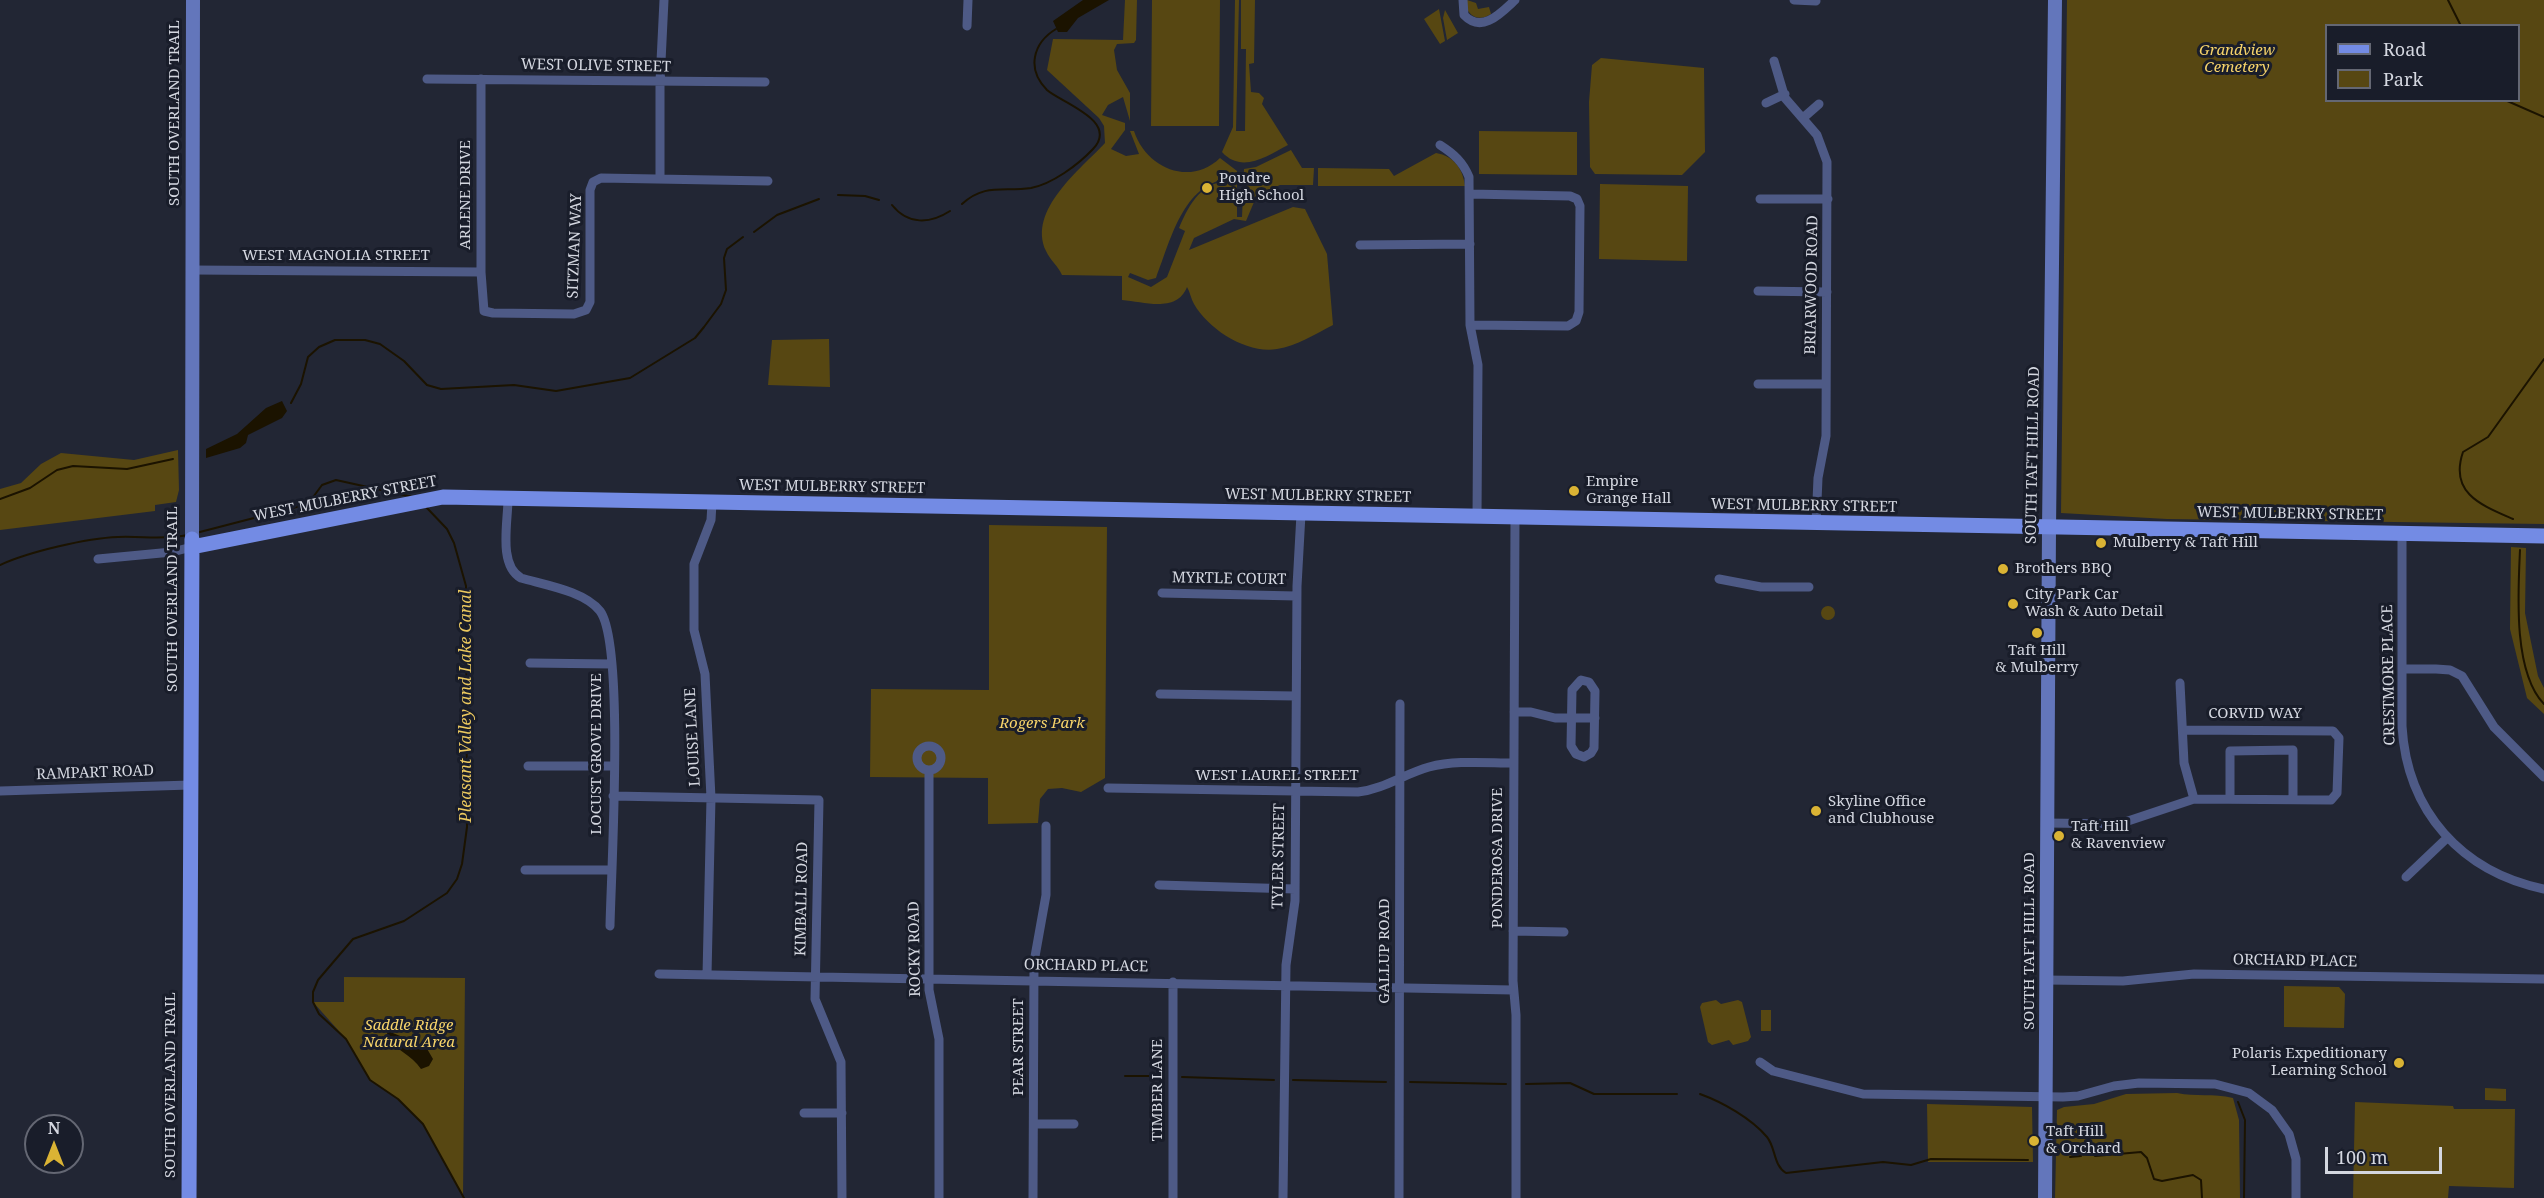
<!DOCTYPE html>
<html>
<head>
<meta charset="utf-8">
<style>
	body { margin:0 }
	#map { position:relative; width:2544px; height:1198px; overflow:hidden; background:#222634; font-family:"Noto Serif",serif }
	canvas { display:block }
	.legend { position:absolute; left:2325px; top:24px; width:195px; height:78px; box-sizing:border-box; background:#191d2a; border:2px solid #646773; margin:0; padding:8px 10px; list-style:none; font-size:18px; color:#d4d7e0 }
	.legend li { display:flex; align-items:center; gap:12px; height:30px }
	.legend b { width:30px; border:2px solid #646773 }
	.north { position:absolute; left:24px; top:1114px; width:60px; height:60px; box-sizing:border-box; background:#191d2a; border:2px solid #646773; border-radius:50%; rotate:0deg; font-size:16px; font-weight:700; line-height:24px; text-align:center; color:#d4d7e0 }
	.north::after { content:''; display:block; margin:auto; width:21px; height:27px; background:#dab334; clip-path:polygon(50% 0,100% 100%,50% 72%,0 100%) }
	.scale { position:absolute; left:2325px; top:1147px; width:117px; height:27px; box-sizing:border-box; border:3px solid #d4d7e0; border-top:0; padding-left:8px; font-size:18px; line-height:21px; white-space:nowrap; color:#d4d7e0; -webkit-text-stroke:4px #191d2a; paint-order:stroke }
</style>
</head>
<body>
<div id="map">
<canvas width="2544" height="1198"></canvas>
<ul class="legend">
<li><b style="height:8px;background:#738be4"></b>Road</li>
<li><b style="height:16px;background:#574712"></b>Park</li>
</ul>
<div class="north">N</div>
<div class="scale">100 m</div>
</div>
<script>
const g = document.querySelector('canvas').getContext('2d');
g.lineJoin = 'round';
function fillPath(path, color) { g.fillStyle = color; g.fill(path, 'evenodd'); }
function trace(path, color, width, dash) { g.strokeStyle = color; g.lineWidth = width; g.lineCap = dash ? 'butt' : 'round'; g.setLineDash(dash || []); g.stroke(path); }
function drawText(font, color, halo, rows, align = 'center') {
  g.font = font + ' "Noto Serif",serif'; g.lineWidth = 6; g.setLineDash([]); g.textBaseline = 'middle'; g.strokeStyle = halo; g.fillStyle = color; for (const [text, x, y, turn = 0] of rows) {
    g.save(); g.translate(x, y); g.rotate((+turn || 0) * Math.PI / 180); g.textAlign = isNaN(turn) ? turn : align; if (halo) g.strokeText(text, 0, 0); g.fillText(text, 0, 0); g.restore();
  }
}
const green = new Path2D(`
	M1125,0H1137L1136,40L1134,43L1117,44L1114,50L1117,70L1130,93V121L1123,97L1108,105L1102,115L1125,123V130L1111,149L1126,156L1139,154L1130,131H1134C1146,168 1190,187 1220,158L1237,171V178C1184,178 1172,237 1156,278L1148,280L1130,273L1128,277L1151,287L1167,277L1185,231L1179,228C1191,200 1204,179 1237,181V217H1242L1244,169L1256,167L1291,150L1302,168H1314L1313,185H1280L1257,195L1246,221L1234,219L1194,238L1189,250L1293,207L1305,209L1327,254L1333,325C1315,334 1297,346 1277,349C1247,354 1209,330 1194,304C1191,299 1190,292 1187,287C1177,313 1145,302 1122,300V276L1062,275C1058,266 1050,260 1046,251C1027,210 1081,169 1105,143L1104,126L1099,118L1047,70L1053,39L1123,40Z
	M1152,0H1220L1219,126H1151Z
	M1235,0H1239L1236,131H1245L1246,49H1241V0H1255L1254,63L1249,64L1251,92L1259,93L1264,98L1262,104L1288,145C1267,156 1242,174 1222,152L1233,127Z
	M1467,0L1476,3L1478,9L1489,7L1491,14C1482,20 1472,19 1467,9Z
	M2067,0H2544V524L2167,519L2061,513ZM2326,26H2518V100H2326Z
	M1439,9L1445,41L1440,44L1424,19Z
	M1445,10L1458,33L1447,40L1443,18Z
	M1601,58L1704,68L1705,152L1682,175L1595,174L1590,167L1589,102L1592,65Z
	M1479,131L1577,132V175L1479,174Z
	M1436,153C1454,156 1463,169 1465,186H1318V168L1389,169L1394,176Z
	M1600,184L1688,186L1687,261L1599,259Z
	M829,339L830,387L768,385L772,340Z
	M178,450L179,490L176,502L155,505V511L0,530V489L21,483L41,464L61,453L134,460Z
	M989,525L1107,527L1105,778L1081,792L1062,788L1048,789L1040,799L1038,823L988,824V778L870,777L871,689L989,690Z
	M2511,547L2526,548L2525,613L2538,676L2544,688V714L2527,698L2510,629Z
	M1821 613a7 7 0 1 1 14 0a7 7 0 1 1-14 0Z
	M344,977L465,978L463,1197L423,1124L398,1099L370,1080L346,1039L313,1002H344Z
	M2284,986L2339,987L2345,994L2344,1028L2284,1027Z
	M1716,1000L1721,1004L1738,1000L1742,1002L1751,1037L1748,1041L1733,1045L1729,1040L1712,1045L1708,1042L1700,1007L1702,1003Z
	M1761,1010H1771V1031H1761Z
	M2485,1088L2506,1089V1101L2485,1100Z
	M2177,1093C2196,1097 2213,1093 2233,1098L2239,1120L2240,1198H2055L2057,1110L2064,1107L2094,1104L2126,1094Z
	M2355,1102L2453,1106L2454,1109H2515L2514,1188L2449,1186L2448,1198H2353Z
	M1927,1104L2032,1107L2033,1162H1928Z`);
const water = new Path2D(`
	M1083,0H1109L1078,18L1067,32H1058L1053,21Z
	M282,401L287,411L282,418L248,435L246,443L240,448L206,458V449L237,434L266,408Z
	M388,1031L410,1040L411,1037L418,1041V1045L426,1047L433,1059L429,1066L421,1069C412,1055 396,1050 386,1037Z`);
const stream = new Path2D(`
	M2448,0L2461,26
	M2505,100L2544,117
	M838,195L865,196L879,200
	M962,204C985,183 1003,192 1031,188C1052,184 1078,165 1093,149C1120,121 1060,102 1047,90C1026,69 1033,43 1056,29
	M892,205C908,225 930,224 950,211
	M754,232L777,215L819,199
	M291,403L301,384L308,357L319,347L335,340H365L380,344L404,361L427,385L441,389L514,385L556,391L630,378L695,338L704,327L721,304L726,290L724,258L727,249L743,237
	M0,499L30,488L57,470L73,466L127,469L173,459
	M427,508L447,529L454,543L466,586L467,827L462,864L457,879L447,893L404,921L353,939L318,980L313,992V1002L319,1014L346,1039L370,1080L398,1099L423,1124L464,1198
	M2513,519C2481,505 2449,493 2463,452L2488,437L2544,359
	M196,533L308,504L322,485L336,480L413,497
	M2520,550C2518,593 2513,672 2544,704
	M0,565C28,552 87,538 118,537C142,536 165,540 188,535
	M1125,1076H1162
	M1182,1077L1274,1080
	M1293,1080L1386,1082
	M1410,1082L1506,1084
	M1526,1084L1570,1083L1594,1094H1677
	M1700,1094C1722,1102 1751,1118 1767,1137C1776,1148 1773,1165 1786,1173L1883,1162L1911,1165L1931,1159L2028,1160
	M2238,1102L2245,1120L2244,1198
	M2095,1156L2141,1152L2147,1158L2154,1179L2162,1181L2193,1175L2201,1180L2202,1198
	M2070,1157L2081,1156`);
const street = new Path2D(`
	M1463,0L1464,15C1482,34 1501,13 1515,0
	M1794,0L1816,1
	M967,26L968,0
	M1774,61L1785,98L1817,135L1827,162L1826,436L1818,478L1816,524
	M427,79L765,82
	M481,79V272L484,311L493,313L574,314L586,310L590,302V190L593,182L601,178L768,181
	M1766,103L1785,94
	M1803,118L1819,104
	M1440,145C1454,154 1463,162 1469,177L1470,325L1478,365L1477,517
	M660,179V82L664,0
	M1760,199H1828
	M1360,245L1470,244
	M192,270L481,272
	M1758,291L1827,292
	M1470,325L1568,326L1576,321L1579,312L1580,206L1577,199L1570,196L1470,194
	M1758,384H1826
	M508,499C508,522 498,565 521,578C545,585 584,591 600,611C625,644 611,873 610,926
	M1515,518L1513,981L1516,1015V1198
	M2402,534V726C2407,812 2462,872 2544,889
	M98,559L172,552L192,547
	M1719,579L1761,587H1809
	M1162,593L1296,596
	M530,663L612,664
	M2402,669H2436L2450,670L2462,676L2494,727L2544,777
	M1581,680L1589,682L1595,691L1594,748L1591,753L1584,757L1576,754L1571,746L1572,690Z
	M2180,683L2184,763L2194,799
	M1160,694L1296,696
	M1514,712H1531L1555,718H1595
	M917 758a12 12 0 1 1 24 0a12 12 0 1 1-24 0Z
	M528,766H613
	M929,771V990L939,1039V1198
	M1108,788L1358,792C1384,789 1404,774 1429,767C1456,760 1486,763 1514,763
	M0,791L190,785
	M613,796L819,800L815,999L841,1062L842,1198
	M2230,797V751L2293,750V798
	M2047,823L2119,824L2194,799L2331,800L2337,793L2339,738L2333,731L2183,730
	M525,870H611
	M2406,877L2447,838
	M1159,885L1295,889
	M1513,931L1564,932
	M659,974L1513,990
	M707,975L711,798L705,674L694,630V564L711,520L712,503
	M2046,980L2123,981L2194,974L2544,979
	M1760,1062L1773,1071L1863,1094L2063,1097L2078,1096L2114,1086L2139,1083L2215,1084L2249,1093L2272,1110L2289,1134L2296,1159V1198
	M804,1113H842
	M1034,1124H1074
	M1033,1198L1034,962L1046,895V826
	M1173,1198V982
	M1283,1198L1286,965L1295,901L1297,586L1301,514
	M1399,1198L1400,704`);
const secondary = new Path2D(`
	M192,539L193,0
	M2045,1198L2049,529L2055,0`);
const primary = new Path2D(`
	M192,547L443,497L2544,536
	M189,1198L192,539`);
const markers = [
	[1207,188,6,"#dab334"],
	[1574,491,6,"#dab334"],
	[2101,543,6,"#dab334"],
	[2003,569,6,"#dab334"],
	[2013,604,6,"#dab334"],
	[2037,633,6,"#dab334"],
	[1816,811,6,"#dab334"],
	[2059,836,6,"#dab334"],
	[2399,1063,6,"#dab334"],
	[2034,1141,6,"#dab334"]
];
const parkNames = [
	["Grandview",2237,51],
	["Cemetery",2237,68],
	["Rogers Park",1042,724],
	["Saddle Ridge",409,1026],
	["Natural Area",409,1043]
];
const streetNames = [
	["WEST OLIVE STREET",596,66,1],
	["SOUTH OVERLAND TRAIL",175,113,-90],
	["ARLENE DRIVE",466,195,-90],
	["SITZMAN WAY",575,246,-88],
	["WEST MAGNOLIA STREET",336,256],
	["BRIARWOOD ROAD",1812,285,-89],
	["SOUTH TAFT HILL ROAD",2033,455,-89],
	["WEST MULBERRY STREET",832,487,1],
	["WEST MULBERRY STREET",1318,496,1],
	["WEST MULBERRY STREET",345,499,-11],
	["WEST MULBERRY STREET",1804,506,1],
	["WEST MULBERRY STREET",2290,514,1],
	["MYRTLE COURT",1229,579,1],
	["SOUTH OVERLAND TRAIL",173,599,-90],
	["CRESTMORE PLACE",2389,675,-91],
	["CORVID WAY",2255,714],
	["LOUISE LANE",693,737,-93],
	["LOCUST GROVE DRIVE",597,754,-90],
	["RAMPART ROAD",95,773,-2],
	["WEST LAUREL STREET",1277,776],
	["TYLER STREET",1279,856,-89],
	["PONDEROSA DRIVE",1498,858,-90],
	["KIMBALL ROAD",802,899,-89],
	["SOUTH TAFT HILL ROAD",2030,941,-90],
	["ROCKY ROAD",915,949,-91],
	["GALLUP ROAD",1385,951,-90],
	["ORCHARD PLACE",2295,961,1],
	["ORCHARD PLACE",1086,966,1],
	["PEAR STREET",1019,1047,-90],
	["SOUTH OVERLAND TRAIL",171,1085,-90],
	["TIMBER LANE",1158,1090,-90]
];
const poiNames = [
	["Poudre",1219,179],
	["High School",1219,196],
	["Empire",1586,482],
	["Grange Hall",1586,499],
	["Mulberry & Taft Hill",2113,543],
	["Brothers BBQ",2015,569],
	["City Park Car",2025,595],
	["Wash & Auto Detail",2025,612],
	["Taft Hill",2037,651,"center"],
	["& Mulberry",2037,668,"center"],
	["Skyline Office",1828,802],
	["and Clubhouse",1828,819],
	["Taft Hill",2071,827],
	["& Ravenview",2071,844],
	["Polaris Expeditionary",2387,1054,"right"],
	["Learning School",2387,1071,"right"],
	["Taft Hill",2046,1132],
	["& Orchard",2046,1149]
];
const waterNames = [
	["Pleasant Valley and Lake Canal",466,706,-90]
];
fillPath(green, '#574712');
fillPath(water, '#1b1300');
trace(stream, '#1b1300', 2);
trace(street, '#4e5a86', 9);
trace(secondary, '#6376bb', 14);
trace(primary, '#738be4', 15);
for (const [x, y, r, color] of markers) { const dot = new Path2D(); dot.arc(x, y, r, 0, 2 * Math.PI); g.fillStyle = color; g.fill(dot); trace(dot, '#191d2a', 2); }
drawText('italic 15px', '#f7d46a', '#191d2a', parkNames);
drawText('15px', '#d4d7e0', '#191d2a', streetNames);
drawText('15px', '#d4d7e0', '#191d2a', poiNames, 'left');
drawText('italic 16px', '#ecc95f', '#191d2a', waterNames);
</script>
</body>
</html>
